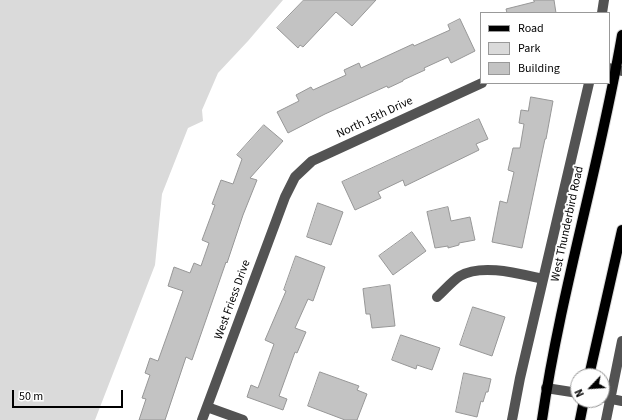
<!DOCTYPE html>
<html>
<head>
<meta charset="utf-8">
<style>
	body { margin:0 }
	#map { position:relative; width:622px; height:420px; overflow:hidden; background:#fff; font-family:"Source Sans 3",sans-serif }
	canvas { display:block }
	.legend { position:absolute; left:480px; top:12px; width:130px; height:72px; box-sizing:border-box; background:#fff; border:1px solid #999; margin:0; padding:5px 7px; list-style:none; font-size:12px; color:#000 }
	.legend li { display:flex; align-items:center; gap:8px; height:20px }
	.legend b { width:20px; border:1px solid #999 }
	.north { position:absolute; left:570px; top:368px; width:40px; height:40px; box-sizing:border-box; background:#fff; border:1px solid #999; border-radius:50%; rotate:245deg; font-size:11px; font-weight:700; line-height:16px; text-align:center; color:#000 }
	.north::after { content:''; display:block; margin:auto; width:14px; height:18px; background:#000; clip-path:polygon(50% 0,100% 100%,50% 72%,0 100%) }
	.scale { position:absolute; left:12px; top:390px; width:111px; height:18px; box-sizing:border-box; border:2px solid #000; border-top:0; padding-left:5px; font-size:12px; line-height:14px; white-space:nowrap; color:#000; -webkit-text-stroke:3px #fff; paint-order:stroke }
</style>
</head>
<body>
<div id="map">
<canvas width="622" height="420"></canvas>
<ul class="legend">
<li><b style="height:5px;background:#000"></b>Road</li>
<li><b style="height:11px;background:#dadada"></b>Park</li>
<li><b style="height:11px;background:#c3c3c3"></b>Building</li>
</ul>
<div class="north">N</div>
<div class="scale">50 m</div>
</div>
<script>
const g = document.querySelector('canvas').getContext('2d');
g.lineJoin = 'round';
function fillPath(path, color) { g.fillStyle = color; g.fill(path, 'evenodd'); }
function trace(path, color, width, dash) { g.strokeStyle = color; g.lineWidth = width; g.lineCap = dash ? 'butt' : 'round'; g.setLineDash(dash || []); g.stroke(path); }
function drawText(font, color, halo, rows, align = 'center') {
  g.font = font + ' "Source Sans 3",sans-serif'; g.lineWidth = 3.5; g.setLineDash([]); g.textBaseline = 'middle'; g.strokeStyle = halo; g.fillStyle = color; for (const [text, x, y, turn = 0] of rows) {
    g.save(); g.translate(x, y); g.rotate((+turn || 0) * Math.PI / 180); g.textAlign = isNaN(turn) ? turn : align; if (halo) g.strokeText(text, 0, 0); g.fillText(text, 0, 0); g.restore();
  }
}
const green = new Path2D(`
	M0,0H283L248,41L218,73L202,110L203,121L188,128L162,194L155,265L95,420H0Z`);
const building = new Path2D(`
	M304,0H376L352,26L336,12L303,47L300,45L298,48L277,28Z
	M534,0H554L556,13H507L506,9L534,2Z
	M460,19L475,51L451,63L448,57L424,68L425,70L403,80V81L388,88L387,86L325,114L288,133L277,112L299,101L296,95L311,87L313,90L346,75L344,70L359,63L361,68L413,44L414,46L450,30L448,25Z
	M531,97L553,101L546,139H545L522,248L492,242L500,201L507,203L514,172L508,170L513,148H520L524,124L519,123L521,110L528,111Z
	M479,119L488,139L476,144L479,150L405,186L403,180L378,192L381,198L355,210L342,182Z
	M264,125L283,141L250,178L257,180L243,215L227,263L226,262L192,360L186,357L165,420H139L146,399L142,398L150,375L145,373L150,358L158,361L183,291L168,286L174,267L190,273L194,263L201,266L209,243L202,240L215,205L212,204L221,180L233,184L242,159L237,155Z
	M318,203L343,212L331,245L307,237Z
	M448,207L451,221L470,217L475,240L459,243V245L448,248V246L435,248L427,212Z
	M412,232L426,251L393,275L379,256Z
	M296,256L325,267L313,301L308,299L295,328L306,332L297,353L295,352L279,396L287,399L283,410L247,397L251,385L258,388L274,344L265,340L286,291L284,290Z
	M390,285L395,326L372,328L370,314H366L363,289Z
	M473,307L505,317L492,356L460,345Z
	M401,335L440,348L432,370L417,365L416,369L392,360Z
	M320,372L359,386L357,390L367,394L357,420H345L308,406Z
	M464,373L491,379L488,392H486L483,402L481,401L477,417L456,412Z`);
const minor = new Path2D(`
	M602,13L604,0
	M609,68L622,71
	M437,297C444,291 452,281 460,276C482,263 520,274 543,279
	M546,388L578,393
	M602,397L622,401
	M207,407L243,420
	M202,420L285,197L295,177L312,161L482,83
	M512,420L520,378L589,83
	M606,420L622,341`);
const major = new Path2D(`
	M589,376L622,230
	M542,420C561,290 600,164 622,35
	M580,420L584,400`);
const streetNames = [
	["North 15th Drive",375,118,-25],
	["West Thunderbird Road",568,224,-78],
	["West Friess Drive",233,300,-70]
];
fillPath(green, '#dadada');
fillPath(building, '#c3c3c3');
trace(building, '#979797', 1);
trace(major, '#dbdbdb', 12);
trace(minor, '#535353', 10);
trace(major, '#000', 10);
drawText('12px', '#000', '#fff', streetNames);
</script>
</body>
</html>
